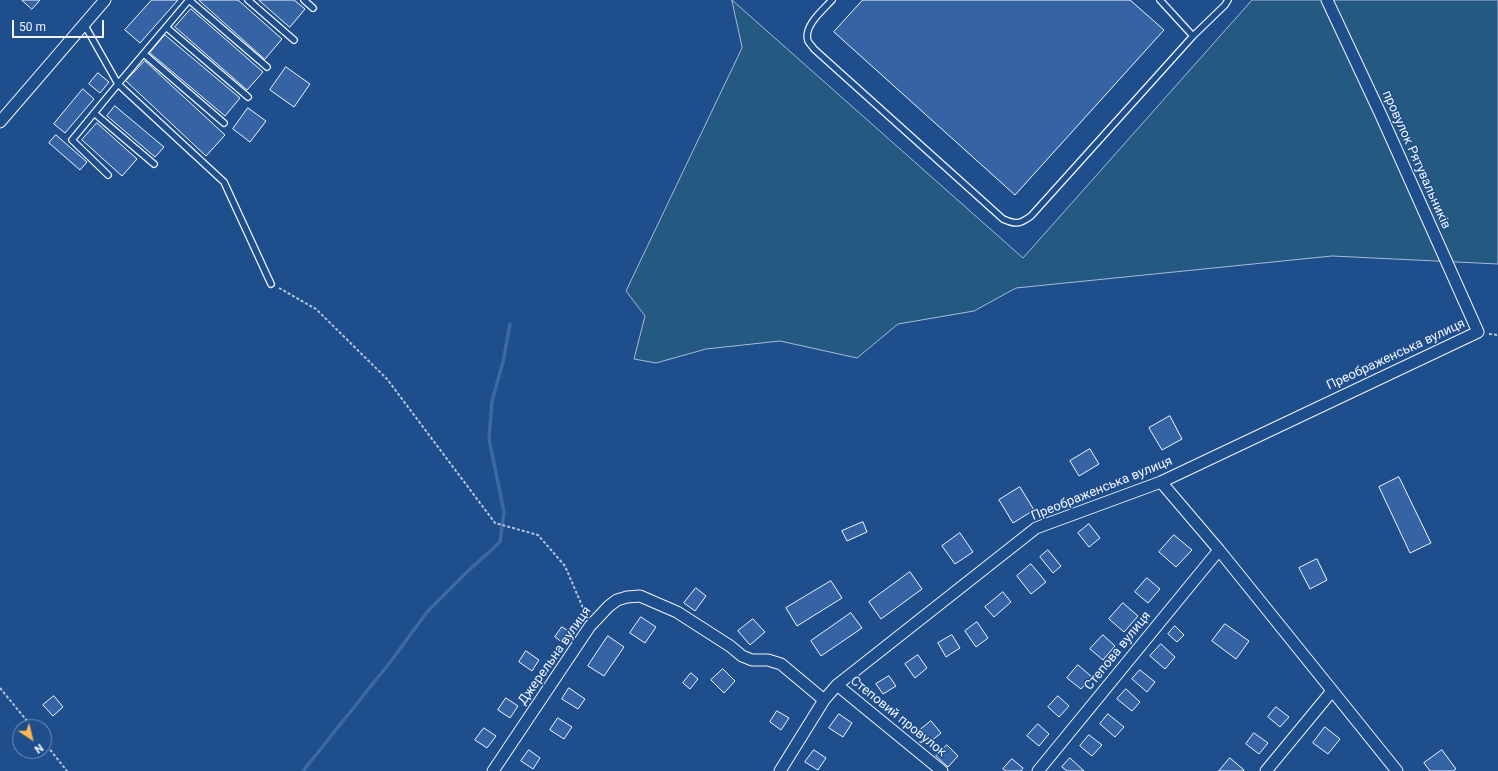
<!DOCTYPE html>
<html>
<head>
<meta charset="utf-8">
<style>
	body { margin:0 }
	#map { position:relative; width:1498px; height:771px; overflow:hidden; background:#1f4e8c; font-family:Roboto,sans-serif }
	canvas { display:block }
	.north { position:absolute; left:12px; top:719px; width:40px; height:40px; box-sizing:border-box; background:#1f4e8c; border:1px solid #7391ba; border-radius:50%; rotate:145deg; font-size:11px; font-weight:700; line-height:16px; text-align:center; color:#f2f6ff }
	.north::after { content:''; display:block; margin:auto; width:14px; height:18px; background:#ffb74d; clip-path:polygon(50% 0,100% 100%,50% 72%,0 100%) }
	.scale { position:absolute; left:12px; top:20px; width:92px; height:18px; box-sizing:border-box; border:2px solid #f2f6ff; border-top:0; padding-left:5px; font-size:12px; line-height:14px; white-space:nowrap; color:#f2f6ff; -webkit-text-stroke:3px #1f4e8c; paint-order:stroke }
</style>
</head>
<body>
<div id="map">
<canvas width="1498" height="771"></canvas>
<div class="north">N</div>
<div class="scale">50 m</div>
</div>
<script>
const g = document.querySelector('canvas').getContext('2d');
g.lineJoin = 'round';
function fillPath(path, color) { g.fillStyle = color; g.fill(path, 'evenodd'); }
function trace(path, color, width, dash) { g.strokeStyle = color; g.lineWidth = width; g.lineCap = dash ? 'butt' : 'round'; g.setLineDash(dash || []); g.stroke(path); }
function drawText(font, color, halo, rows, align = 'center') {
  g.font = font + ' Roboto,sans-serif'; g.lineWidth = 3; g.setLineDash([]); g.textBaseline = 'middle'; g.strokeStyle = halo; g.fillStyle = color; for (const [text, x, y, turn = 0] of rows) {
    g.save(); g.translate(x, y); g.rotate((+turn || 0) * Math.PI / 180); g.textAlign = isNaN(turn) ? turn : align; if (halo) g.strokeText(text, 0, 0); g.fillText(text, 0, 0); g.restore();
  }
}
const green = new Path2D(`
	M732,0L1023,258L1252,0H1498V264L1332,256L1016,288L974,311L898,324L857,358L780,341L706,349L656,363L634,359L645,316L626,291L742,48Z`);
const stream = new Path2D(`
	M303,771L391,661L427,612L468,571L500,542L504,512L489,439L492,401L503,362L510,324`);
const building = new Path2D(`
	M22,0H40L32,9Z
	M152,0H178L140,43L125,30Z
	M199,0H238L282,39L265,59Z
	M259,0H294L305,9L290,27Z
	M863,0H1130L1164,30L1015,195L834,32Z
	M191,9L263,72L247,90L175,27Z
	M165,35L240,98L225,116L150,53Z
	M145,61L225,135L206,156L126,81Z
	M286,67L310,84L294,107L270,90Z
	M98,73L109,82L100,93L89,84Z
	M83,89L94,99L65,133L54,124Z
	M115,106L164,147L155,157L107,116Z
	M248,108L266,121L250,142L233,129Z
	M97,123L137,159L122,176L82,140Z
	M56,135L87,162L80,170L49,143Z
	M1170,416L1182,439L1162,450L1149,428Z
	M1090,449L1099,464L1079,476L1070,461Z
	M1399,477L1431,543L1410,553L1379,487Z
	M1020,487L1034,510L1013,523L999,500Z
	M863,522L867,532L847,541L842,531Z
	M1089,524L1100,538L1089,547L1078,533Z
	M960,533L973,552L955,564L942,546Z
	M1174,535L1192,550L1176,567L1159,552Z
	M1048,550L1061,566L1053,573L1040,557Z
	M1317,559L1327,580L1310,589L1299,568Z
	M1031,564L1046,582L1031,594L1017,576Z
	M910,572L922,589L881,619L869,602Z
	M1147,578L1160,589L1148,603L1135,592Z
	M831,581L842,598L797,626L786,608Z
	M696,588L706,596L695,611L684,603Z
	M1003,592L1011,602L994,617L985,607Z
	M1123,603L1138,616L1124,632L1109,619Z
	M851,613L862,628L821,656L811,641Z
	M641,617L656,627L645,643L630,633Z
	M753,619L765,632L750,645L738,631Z
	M977,622L988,638L976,647L965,631Z
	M1225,624L1249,641L1236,659L1212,641Z
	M1175,626L1184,635L1177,642L1168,634Z
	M562,627L573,634L566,645L555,637Z
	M952,635L960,648L946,657L938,643Z
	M1103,635L1115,646L1103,660L1090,649Z
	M608,636L624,647L604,676L588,666Z
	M1161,644L1175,657L1165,669L1150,656Z
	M526,651L539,660L532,671L519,662Z
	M918,655L927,668L915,678L905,664Z
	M1078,665L1092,677L1081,689L1067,678Z
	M723,669L735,681L724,693L711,680Z
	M1140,670L1155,682L1147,692L1132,679Z
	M691,673L698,679L690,689L683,683Z
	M889,676L896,686L883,694L876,684Z
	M569,688L585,699L578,709L562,699Z
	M1126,689L1140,702L1132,711L1117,699Z
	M54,696L63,707L53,716L43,705Z
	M1058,696L1069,706L1059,717L1048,707Z
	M506,698L518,706L510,718L498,710Z
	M1276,707L1289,717L1280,727L1268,717Z
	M777,711L789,718L781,730L770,722Z
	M839,714L852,723L843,737L829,728Z
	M1108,714L1124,727L1115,737L1100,724Z
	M558,718L572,727L564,739L550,730Z
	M931,721L941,733L930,742L920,730Z
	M1038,724L1049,734L1039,746L1027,736Z
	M1325,727L1340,739L1328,754L1313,743Z
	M484,728L496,736L487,748L475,740Z
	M1254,733L1268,743L1259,754L1246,744Z
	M1089,735L1102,745L1092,756L1080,746Z
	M947,745L958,756L948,767L936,756Z
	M529,750L540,758L533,769L521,761Z
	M814,750L826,758L818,770L805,762Z
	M1442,750L1456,769L1453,771H1430L1424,763Z
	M1070,758L1084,771H1067L1062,767Z
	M1230,758L1244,770L1243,771H1219Z
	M1012,759L1023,768L1021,771H1006L1003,769Z`);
const path = new Path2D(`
	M279,288L316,309L387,379L495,523L538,535L565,566L586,615
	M1489,334L1498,335
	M0,688L32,727
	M44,742L67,771`);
const lane = new Path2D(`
	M189,0L118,84L224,182L271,284
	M189,0L267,67
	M248,0L294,40
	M304,0L313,8
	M832,0C823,10 803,26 808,41C809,43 812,46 814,49L1003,219C1016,225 1020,224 1031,216L1193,36L1160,0
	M84,24L118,84L72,140L108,175
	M166,27L248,97
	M1193,36L1225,5L1228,0
	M144,54L224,123
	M94,113L154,164`);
const street = new Path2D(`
	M0,122L105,0
	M1161,482L1219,550L1397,771
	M837,685L942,771
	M493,771L590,626L609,606L617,600L627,597L640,596L677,612L730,646L742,656L752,660H768L781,664L824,700
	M780,771L824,700L837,685L1036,528L1161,482L1478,332L1380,113L1327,0
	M1038,771L1219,550
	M1266,771L1332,691`);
const streetNames = [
	["провулок Рятувальників",1416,160,66],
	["Преображенська вулиця",1396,355,-25],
	["Преображенська вулиця",1102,489,-22],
	["Степова вулиця",1118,651,-51],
	["Джерельна вулиця",555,656,-55],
	["Степовий провулок",898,717,39]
];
fillPath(green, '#245a82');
trace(green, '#a8bbd7', 1);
trace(stream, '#3b69a3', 3.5);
fillPath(building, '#3563a3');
trace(building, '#f2f6ff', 1);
trace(lane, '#f2f6ff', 8);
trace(street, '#f2f6ff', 13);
trace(path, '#b3c4dc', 2, [3, 2]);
trace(lane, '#1f4e8c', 5.5);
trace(street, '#1f4e8c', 11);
drawText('13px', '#f2f6ff', '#1f4e8c', streetNames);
</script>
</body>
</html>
